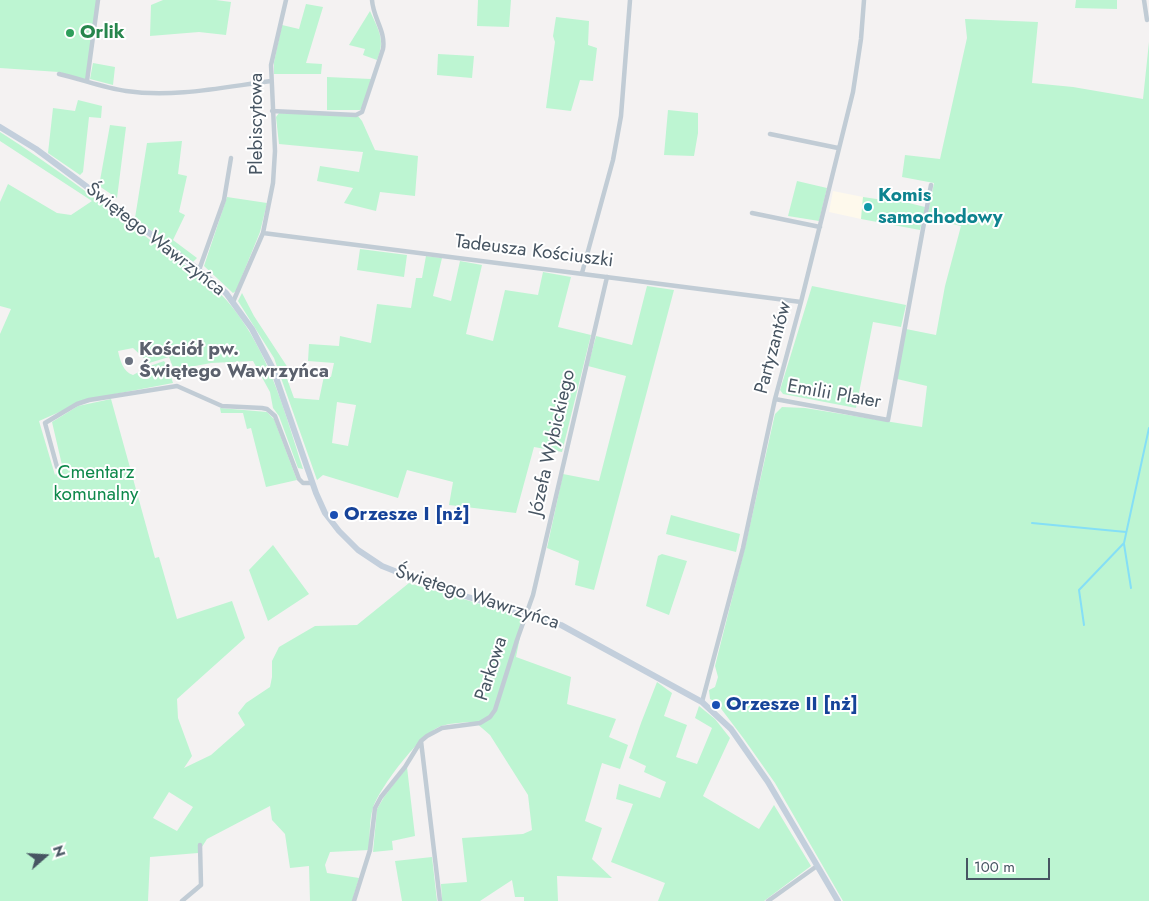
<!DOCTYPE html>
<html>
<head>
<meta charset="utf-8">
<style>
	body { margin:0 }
	#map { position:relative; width:1149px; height:901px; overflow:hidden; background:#f4f2f2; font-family:Jost,sans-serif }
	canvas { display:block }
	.north { position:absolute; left:20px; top:831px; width:50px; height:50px; -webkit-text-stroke:4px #fff; paint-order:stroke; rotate:71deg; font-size:14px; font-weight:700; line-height:20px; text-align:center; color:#475562 }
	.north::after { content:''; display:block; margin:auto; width:18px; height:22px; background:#475562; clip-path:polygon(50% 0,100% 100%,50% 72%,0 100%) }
	.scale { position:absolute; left:966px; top:858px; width:84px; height:22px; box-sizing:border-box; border:2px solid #475562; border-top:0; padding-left:6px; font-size:15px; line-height:18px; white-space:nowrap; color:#475562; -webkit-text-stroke:4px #fff; paint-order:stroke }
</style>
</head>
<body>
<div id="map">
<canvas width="1149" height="901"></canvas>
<div class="north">N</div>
<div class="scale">100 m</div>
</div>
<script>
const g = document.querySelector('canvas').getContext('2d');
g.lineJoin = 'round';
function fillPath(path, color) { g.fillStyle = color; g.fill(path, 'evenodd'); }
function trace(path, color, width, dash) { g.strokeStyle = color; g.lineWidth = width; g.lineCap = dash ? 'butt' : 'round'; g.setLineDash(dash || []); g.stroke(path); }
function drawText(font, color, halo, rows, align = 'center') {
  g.font = font + ' Jost,sans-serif'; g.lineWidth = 4; g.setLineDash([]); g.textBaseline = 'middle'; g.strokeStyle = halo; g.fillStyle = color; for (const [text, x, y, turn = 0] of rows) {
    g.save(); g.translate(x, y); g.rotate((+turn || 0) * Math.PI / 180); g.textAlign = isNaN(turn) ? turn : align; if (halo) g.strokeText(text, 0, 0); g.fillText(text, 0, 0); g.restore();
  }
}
const commercial = new Path2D(`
	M833,191L863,197L861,219L829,212Z`);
const green = new Path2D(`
	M0,0H98L87,81L59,72L0,68Z
	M163,0H216L231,2L226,35L199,32L150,36L151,5Z
	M478,0H511L509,27L477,26Z
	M1076,0H1117V9L1075,8Z
	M306,4L323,7L306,63L322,64L321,74H274V62L282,25L299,29Z
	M370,11C378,29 386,40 377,60L363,55L365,49L349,45Z
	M556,17L589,21L588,45L597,48L593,81L580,80L571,111L546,108L555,42L553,36Z
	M965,19L1038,22L1032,83L1073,87L1143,99L1149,42V901H843L775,783L744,739L716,702L710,699L709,690L715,687L718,677L715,666L746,543L775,414L782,407L805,408L922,427L927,386L897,379L906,329L936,335L945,286L961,226L927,218L934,183L902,177L905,155L940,159L967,38Z
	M438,54L474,56L472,78L437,75Z
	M93,63L115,67L113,85L90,79Z
	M327,77L371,79L364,105L360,110H327Z
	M78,100L102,106L101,118L89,117L83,172L80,175L48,153L53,108L75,111Z
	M668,110L698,113V133L694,156L664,155Z
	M279,113L358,116L362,121L375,150L418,156L415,196L380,192L376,211L344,203L353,188L317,181L320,166L359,172L363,152L279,144L276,117Z
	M110,125L126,127L117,198L99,186Z
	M0,132C55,167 105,206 157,245C185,266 219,286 239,316C272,362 286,416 303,469L298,468L279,416L273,408L270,392L253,361L211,363L174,370L169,357L149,363L133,348L118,351C120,360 123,372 133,375L150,366L164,361L167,365L173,383L89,399L39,421L55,475L62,465L52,422L78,406L111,399L155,558L159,557L177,619L232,601L245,638L177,699L178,718L192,756L184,768L211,755L245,725L238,713L246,703L270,687L272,677V661L279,647L315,626L357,625L409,583L524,617L516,657L571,677L567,704L616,719L609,737L628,745L620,769L602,763L585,821L602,828L592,859L612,878L557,876L558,901H524V897H515L512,880L480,901H442L441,884L467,882L462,838L523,834L532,830L528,795L490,735L475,722C464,722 452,723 441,726C420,734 380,787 373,808C369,820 370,837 369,850L330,852L325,865L327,873L359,878L352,901H310L309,866L290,868L285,834L272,820L270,806L207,839L198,853L150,857L148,901H0V334L11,309L0,306V202L8,184L57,213L71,215L92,201L0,141ZM169,792L193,807L177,831L153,818Z
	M182,141L178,174L187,176L179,212L185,215L173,240L197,258L193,262L135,218L147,143Z
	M797,181L827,188L819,221L788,216Z
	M227,197L267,203L260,232L236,291L233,293L204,266Z
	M863,197L897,202V200L925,207L920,230L861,219Z
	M360,249L407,255L404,277L357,270Z
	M426,256L442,258L433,296L451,301L460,261L482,265L466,334L493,341L505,290L538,295L543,272L571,277L558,327L591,335L562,452L534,447L516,513L449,505L453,482L407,470L398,498L323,475L317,480L274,358L238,301L242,293L254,316L290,371L286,376L294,398L319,400L324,376L331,377L334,363L308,361L309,344L339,346L340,336L371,343L377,304L411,308L416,278H422ZM337,402L356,405L348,446L332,443Z
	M647,286L674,290L594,590L575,585L579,561L547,548L563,474L599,481L626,376L588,366L596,336L632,345Z
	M812,286L906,305L901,327L873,322L856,408L783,394L780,390Z
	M220,408L267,412L274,419L297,480L266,487L251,428L247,429L243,413H221Z
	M671,515L740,534L736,552L666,534Z
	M273,545L309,594L268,621L249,570Z
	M662,554L687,561L669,615L646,606L658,556Z
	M657,682L672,693L664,716L687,725L676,757L697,764L712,728L695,718L699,706L715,719L730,738L703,796L759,829L774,805L811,866L764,901H658L665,883L611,862L633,804L616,799L619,784L660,798L666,782L644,772L646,766L629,758L641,723Z
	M407,767L415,836L392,841L393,850L373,852L377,809L384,797Z
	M432,857L437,901H402L395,861Z`);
const stream = new Path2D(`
	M1032,523L1126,532
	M1124,544L1131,588
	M1084,625L1079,590L1124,543L1149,428`);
const street = new Path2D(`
	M1144,0L1147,20
	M59,74C81,79 104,88 126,91C174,98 224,87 271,81
	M87,81L98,0
	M272,111L356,115L362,112L383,49C386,31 373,18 372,0
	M770,134L838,148
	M752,213L820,227
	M263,233L801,302
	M199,270L224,200L231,158
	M582,273L613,160L621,116L630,0
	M233,302L263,233L273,183L275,151L271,65L286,0
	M775,399L888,420L931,185
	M57,467L45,423L77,404L89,400L177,386L222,406L262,408L267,409L275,416L299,479L303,483H312
	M702,702L743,548L775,399L801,302L853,92L861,39L864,0
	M421,741L440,901
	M182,901L201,885L200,845
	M354,901L370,850L375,808L381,797L405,767L421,741L427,736L442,728L480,723L490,717L495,710L517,640L533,595L607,277
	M768,901L817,866`);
const secondary = new Path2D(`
	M0,127L36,149L199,270L226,293L252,329L273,369L316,493L325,513L339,531L358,550L382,566L435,587L561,625L702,702L731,729L768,782L838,901`);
const markers = [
	[70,33,5,"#2e9e5b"],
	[868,207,5,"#0f9aa8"],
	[129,361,5,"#6b7280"],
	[334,515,5,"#1a4fb4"],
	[716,705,5,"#1a4fb4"]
];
const leisureNames = [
	["Orlik",80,33]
];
const streetNames = [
	["Plebiscytowa",257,124,-90],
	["Świętego Wawrzyńca",155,240,38],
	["Tadeusza Kościuszki",534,252,7],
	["Partyzantów",774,348,-75],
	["Emilii Plater",834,395,10],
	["Józefa Wybickiego",553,443,-77],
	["Świętego Wawrzyńca",477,598,18],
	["Parkowa",492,669,-72]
];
const cultureNames = [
	["Komis",878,196],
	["samochodowy",878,218]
];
const worshipNames = [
	["Kościół pw.",139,350],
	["Świętego Wawrzyńca",139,372]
];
const parkNames = [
	["Cmentarz",96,473],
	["komunalny",96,495]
];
const transitNames = [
	["Orzesze I [nż]",344,515],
	["Orzesze II [nż]",726,705]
];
fillPath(commercial, '#fef9ec');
fillPath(green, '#bdf5d2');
trace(stream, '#85dff6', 2);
trace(street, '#c1ccd5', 4.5);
trace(secondary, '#c3cfdc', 6);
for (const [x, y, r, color] of markers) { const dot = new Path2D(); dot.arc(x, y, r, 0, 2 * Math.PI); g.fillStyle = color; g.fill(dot); trace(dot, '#fff', 2); }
drawText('bold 19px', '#27864d', '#fff', leisureNames, 'left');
drawText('19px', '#475562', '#fff', streetNames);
drawText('bold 19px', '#0d838f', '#fff', cultureNames, 'left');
drawText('bold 19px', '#5b616d', '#fff', worshipNames, 'left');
drawText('19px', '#0d884a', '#fff', parkNames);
drawText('bold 19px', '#164399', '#fff', transitNames, 'left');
</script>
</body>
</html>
